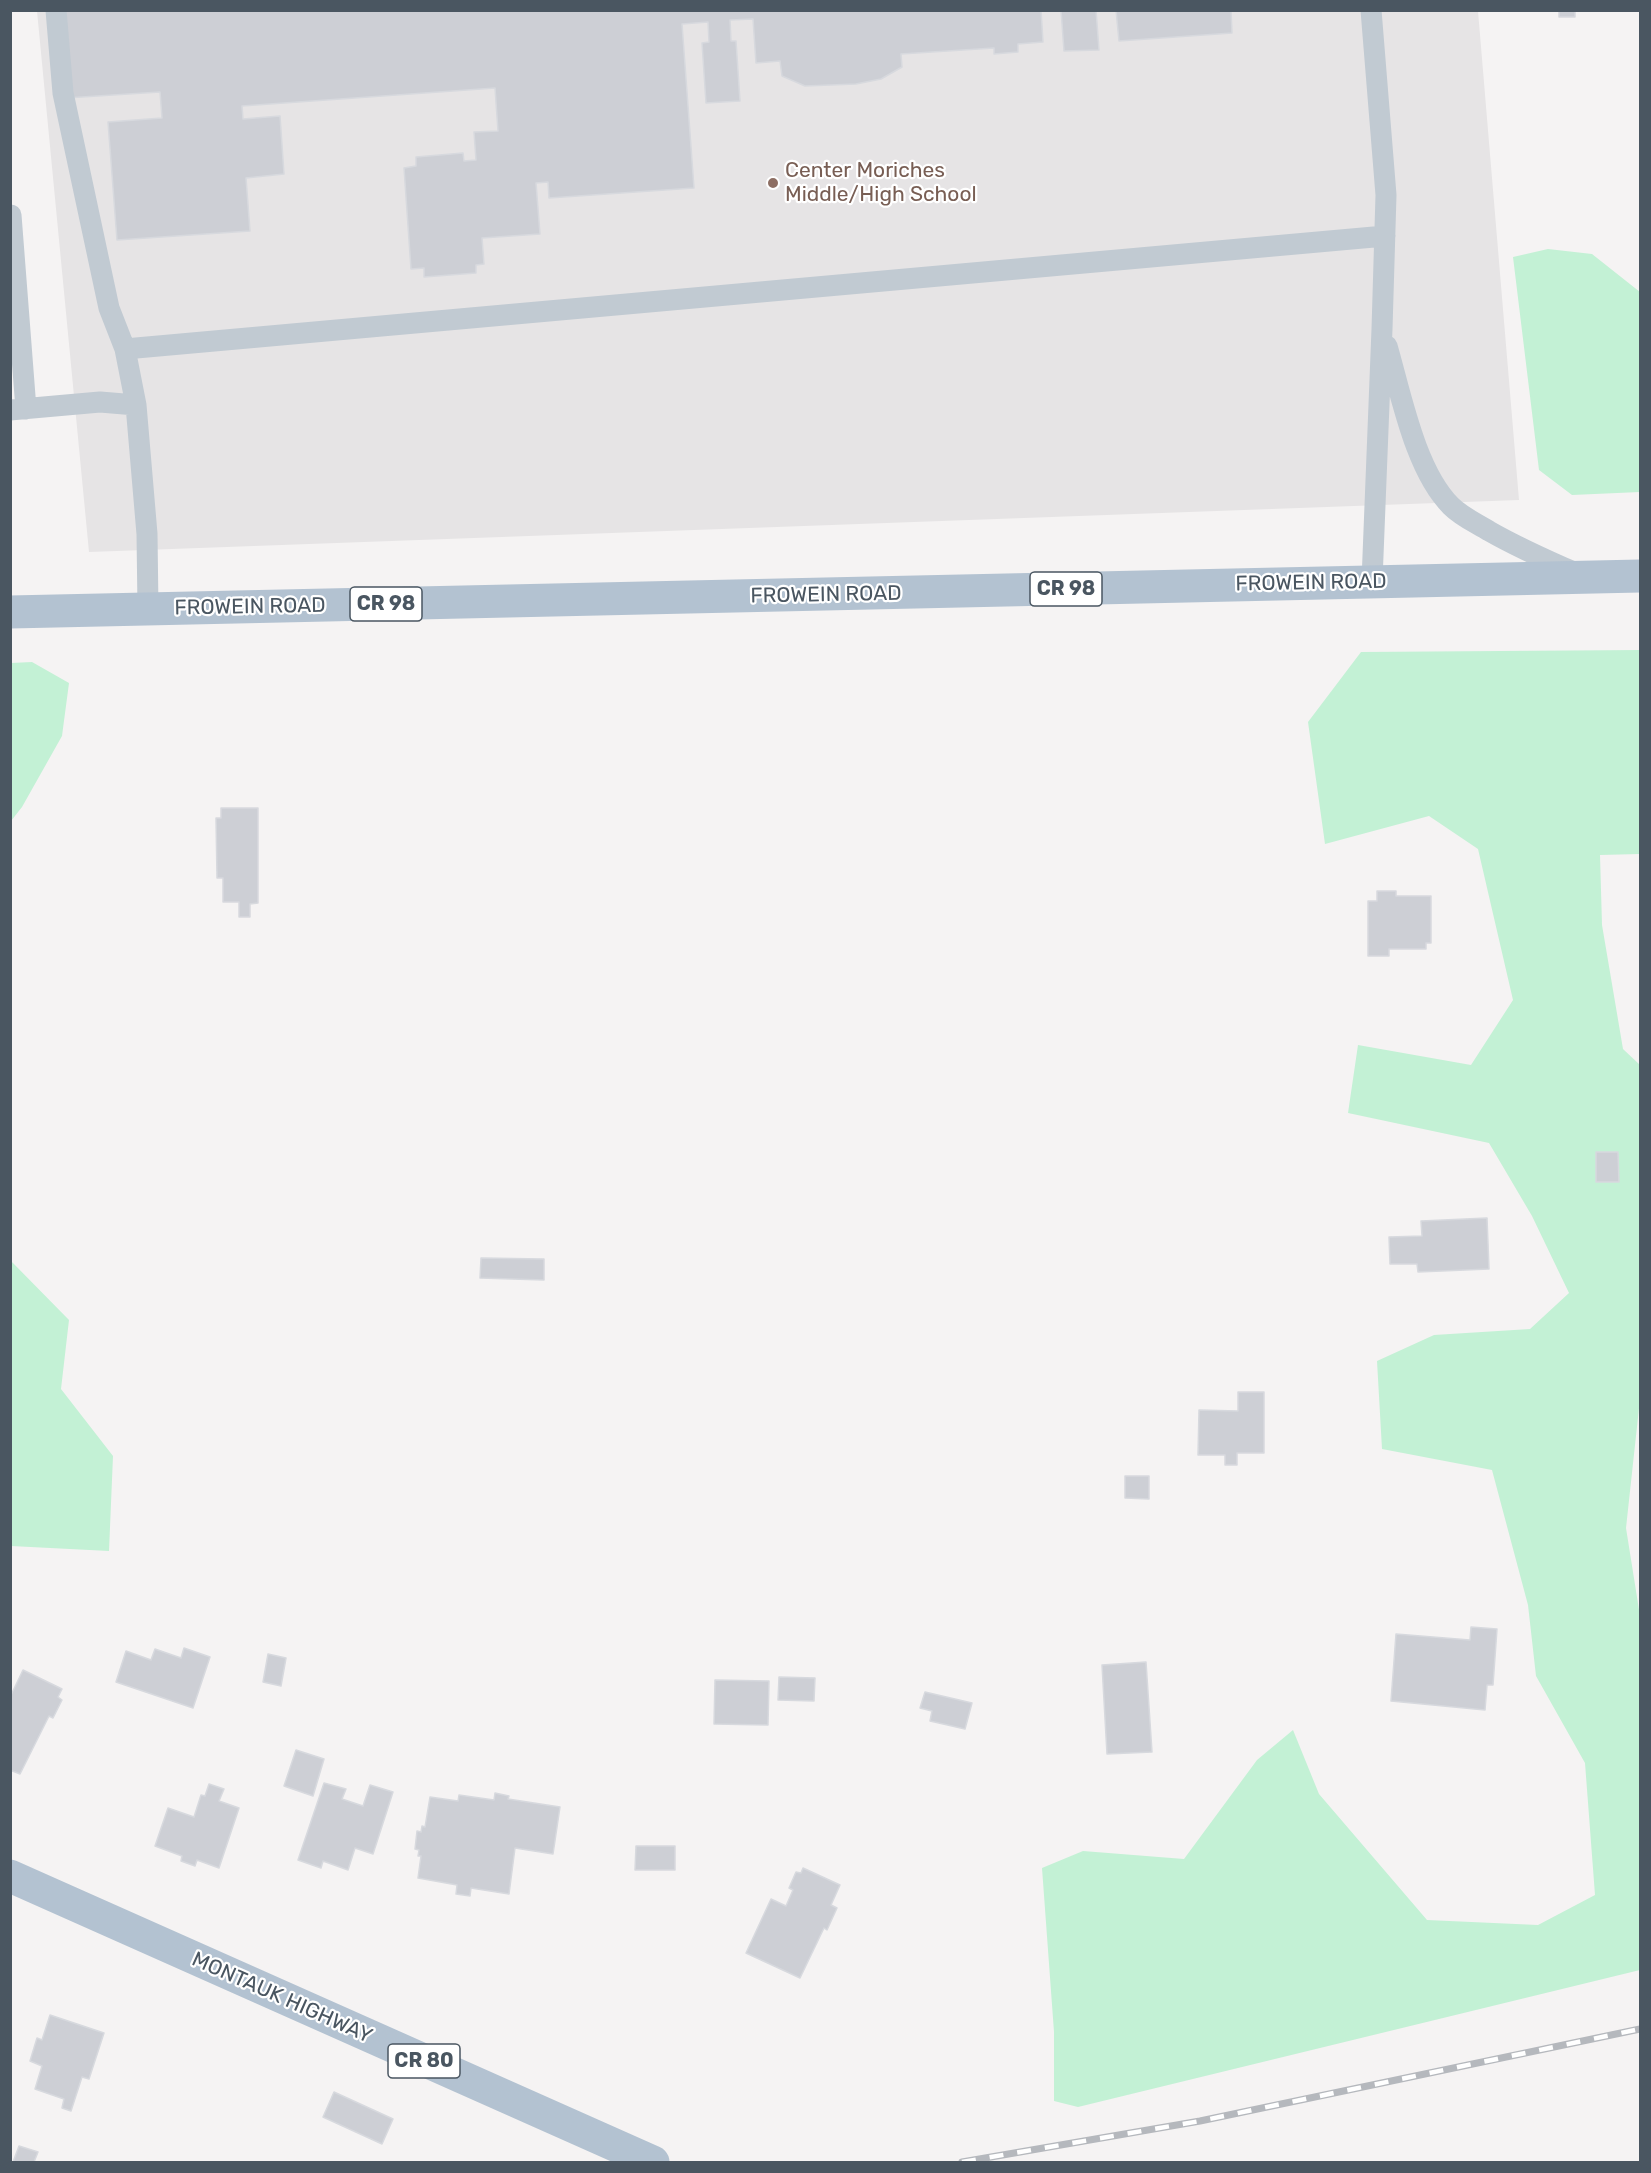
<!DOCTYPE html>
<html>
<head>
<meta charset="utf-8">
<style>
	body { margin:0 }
	#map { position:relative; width:1651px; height:2173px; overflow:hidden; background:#f5f3f3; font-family:Rubik,sans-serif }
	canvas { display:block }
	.frame { position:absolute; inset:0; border:12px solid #4a5661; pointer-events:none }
</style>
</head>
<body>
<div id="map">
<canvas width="1651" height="2173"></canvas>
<div class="frame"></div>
</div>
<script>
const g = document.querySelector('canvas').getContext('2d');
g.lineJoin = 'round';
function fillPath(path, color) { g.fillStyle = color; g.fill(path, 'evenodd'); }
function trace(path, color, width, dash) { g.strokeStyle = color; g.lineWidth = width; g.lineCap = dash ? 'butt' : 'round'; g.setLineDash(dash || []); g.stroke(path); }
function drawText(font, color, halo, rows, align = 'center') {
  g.font = font + ' Rubik,sans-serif'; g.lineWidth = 4.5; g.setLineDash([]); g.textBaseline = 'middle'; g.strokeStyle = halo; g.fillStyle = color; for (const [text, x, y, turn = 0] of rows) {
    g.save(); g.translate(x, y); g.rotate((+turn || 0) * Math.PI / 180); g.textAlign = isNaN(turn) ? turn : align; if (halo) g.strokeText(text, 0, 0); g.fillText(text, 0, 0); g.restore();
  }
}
const education = new Path2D(`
	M37,11H1478L1519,500L89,552Z`);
const green = new Path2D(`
	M1548,249L1592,254L1640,292V492L1572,495L1539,470L1513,257Z
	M1640,650V854L1600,855L1602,925L1623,1049L1640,1065V1399L1626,1528L1640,1616V1970L1078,2107L1054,2101V2032L1042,1868L1083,1851L1184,1859L1257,1760L1293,1730L1319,1794L1427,1920L1538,1925L1595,1895L1585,1763L1536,1676L1528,1605L1492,1470L1382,1449L1377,1361L1434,1335L1530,1329L1569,1293L1532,1216L1489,1143L1348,1113L1358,1045L1471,1065L1513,1000L1478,849L1429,816L1325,844L1308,722L1361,652Z
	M32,662L69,683L62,736L22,807L11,821V663Z
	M11,1261L69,1320L61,1389L113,1456L109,1551L11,1546Z`);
const building = new Path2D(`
	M60,10H1041L1043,42L1018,44V52L994,54V48L901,54L902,67L881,79L856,84L805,86L782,76L780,61L756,63L753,19L730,20L731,41H736L740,101L706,103L702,43L709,42L708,22L682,24L694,188L549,198L548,182L536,183L540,234L482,238L484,264L476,265V273L424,277V268L411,269L404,168L416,166V157L463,153L464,161L476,160L474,132L498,131L495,88L242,106L243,119L280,116L284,174L246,178L250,231L117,240L108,122L162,118L160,92L66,98Z
	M1061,10H1096L1099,50L1064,51Z
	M1116,10H1231L1232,33L1119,41Z
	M1559,10H1575V17H1559Z
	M221,808H258V903L250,904V917H239V902H223V878H217L216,818H221Z
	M1377,891H1396V896H1431V943H1426V949H1389V956H1368V901H1377Z
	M1596,1152H1618L1619,1182H1596Z
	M1487,1218L1489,1269L1418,1272L1417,1264H1390L1389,1237L1422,1236L1421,1221Z
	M481,1258L544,1259V1280L480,1278Z
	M1238,1392H1264V1453H1237V1465H1225V1455H1198L1199,1410L1238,1411Z
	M1125,1476H1149V1499L1125,1498Z
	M1471,1627L1497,1629L1493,1685H1487L1485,1710L1391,1701L1396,1634L1470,1640Z
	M184,1648L210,1657L193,1708L116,1682L126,1651L151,1660L155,1649L181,1658Z
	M268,1654L286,1658L281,1686L263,1682Z
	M1146,1662L1152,1752L1107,1754L1102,1665Z
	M23,1670L62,1689L58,1697L62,1700L53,1718L49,1716L20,1774L10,1770V1697Z
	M779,1677L815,1678L814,1701L778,1700Z
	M715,1680L769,1681L768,1725L714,1724Z
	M925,1692L972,1703L965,1729L930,1721L932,1711L920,1708Z
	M296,1750L324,1759L313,1796L284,1786Z
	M324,1783L346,1789L342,1799L363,1806L370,1785L393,1792L373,1854L355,1848L348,1870L323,1861L321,1868L298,1860Z
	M209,1784L224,1789L219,1801L239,1808L219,1868L197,1860L195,1866L181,1861L182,1856L155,1846L168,1808L194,1817L201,1795L205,1796Z
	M495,1793L509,1796L508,1799L560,1807L553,1854L515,1848L509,1894L471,1888L470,1896L456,1894L457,1885L418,1878L421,1856H418L419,1850L415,1849L417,1831L421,1832L422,1826L425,1827L430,1797L458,1801L459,1795L494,1800Z
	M636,1846H675V1870H635Z
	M803,1868L840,1885L831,1905L837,1908L827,1930L824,1928L800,1978L746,1953L771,1899L786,1906L793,1890L789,1888L796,1872L801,1873Z
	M50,2015L104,2033L89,2079L82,2077L71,2111L62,2108L64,2099L35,2089L42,2066L30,2061L37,2038L42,2040Z
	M334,2092L393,2119L382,2144L323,2117Z
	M19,2146L38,2152L34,2162H13Z`);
const service = new Path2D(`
	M56,10L63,93L109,308L125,349L136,405L147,534L148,609
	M1371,10L1386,195L1382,329L1372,581
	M11,215L26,409
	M1387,346C1401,394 1415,470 1451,506C1462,517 1476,523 1489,531C1517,547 1546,560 1576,573
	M125,349L1385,236
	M10,410L100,402L136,405`);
const primary = new Path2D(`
	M10,612L1640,576
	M10,1876L653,2162`);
const rail = new Path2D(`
	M962,2162L1200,2121L1640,2029`);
const markers = [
	[773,183,6,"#8d6e63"]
];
const shields = [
	[1066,589,72],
	[386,604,72],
	[424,2061,72]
];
const shieldNames = [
	["CR 98",1066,589],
	["CR 98",386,604],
	["CR 80",424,2061]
];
const educationNames = [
	["Center Moriches",785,171],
	["Middle/High School",785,195]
];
const streetNames = [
	["FROWEIN ROAD",1311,583,-1],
	["FROWEIN ROAD",826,595,-1],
	["FROWEIN ROAD",250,607,-1],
	["MONTAUK HIGHWAY",282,1998,24]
];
fillPath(education, '#e6e4e5');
fillPath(green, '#c3f1d5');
fillPath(building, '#cdcfd5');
trace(building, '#d7d9de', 1.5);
trace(service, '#c1cad2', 21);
trace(primary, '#b3c2d1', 33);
trace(rail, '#b5b8bd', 7);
trace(rail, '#fff', 4.5, [14]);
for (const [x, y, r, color] of markers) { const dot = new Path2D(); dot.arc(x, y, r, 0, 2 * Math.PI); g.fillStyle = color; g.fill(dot); trace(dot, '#fff', 2); }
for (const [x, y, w] of shields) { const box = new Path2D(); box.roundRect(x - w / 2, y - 17, w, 34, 4.5); g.fillStyle = '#fff'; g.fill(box); trace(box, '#4a5661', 1.5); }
drawText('bold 20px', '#4a5661', null, shieldNames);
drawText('21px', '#785e54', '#fff', educationNames, 'left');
drawText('21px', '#4a5661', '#fff', streetNames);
</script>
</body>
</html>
